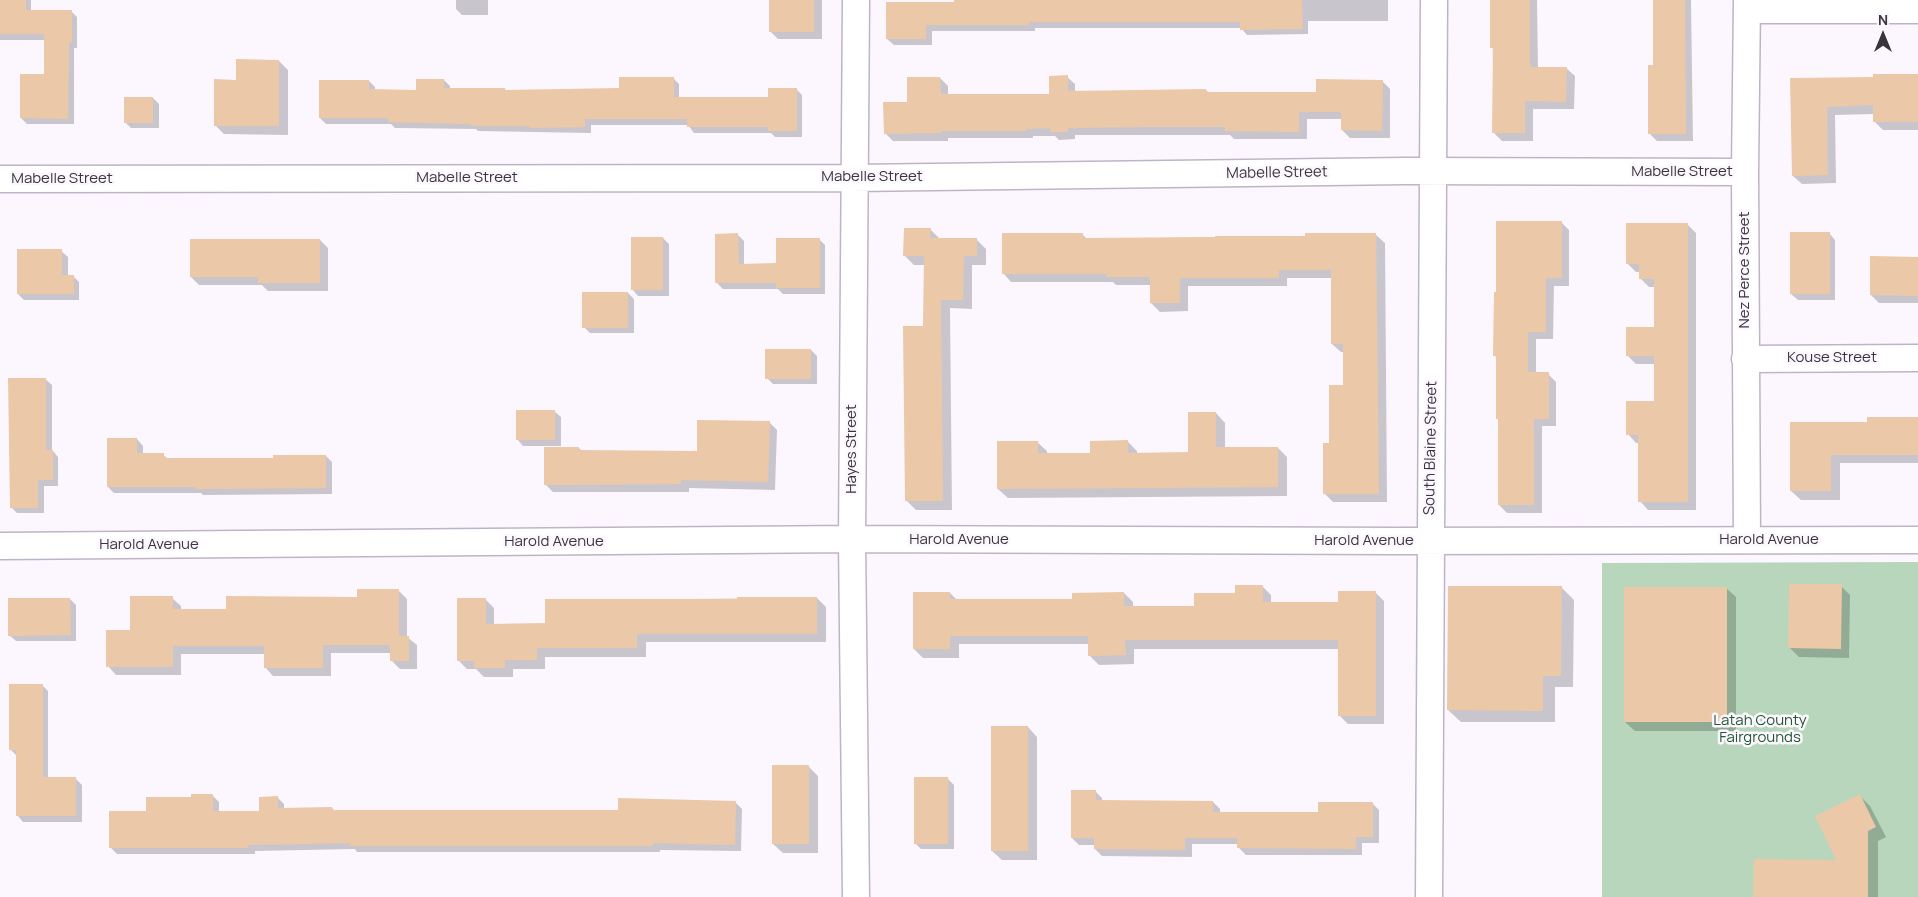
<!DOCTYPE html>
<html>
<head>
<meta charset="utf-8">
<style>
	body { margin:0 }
	#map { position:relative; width:1918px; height:897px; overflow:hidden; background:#fcf7ff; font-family:Manrope,sans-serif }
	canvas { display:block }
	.north { position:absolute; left:1858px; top:10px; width:50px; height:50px; -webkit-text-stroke:4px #fcf7ff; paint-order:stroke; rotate:0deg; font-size:14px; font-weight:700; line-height:20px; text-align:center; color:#3a353c }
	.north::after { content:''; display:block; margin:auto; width:18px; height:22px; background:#3a353c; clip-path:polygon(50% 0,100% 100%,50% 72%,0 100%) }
</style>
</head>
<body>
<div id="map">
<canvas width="1918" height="897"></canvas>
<div class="north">N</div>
</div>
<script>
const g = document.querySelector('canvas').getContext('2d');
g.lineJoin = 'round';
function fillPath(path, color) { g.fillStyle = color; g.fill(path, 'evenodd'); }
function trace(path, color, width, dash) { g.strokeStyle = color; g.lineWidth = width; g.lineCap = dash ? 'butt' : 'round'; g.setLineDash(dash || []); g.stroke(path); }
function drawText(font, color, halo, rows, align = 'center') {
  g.font = font + ' Manrope,sans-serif'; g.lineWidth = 5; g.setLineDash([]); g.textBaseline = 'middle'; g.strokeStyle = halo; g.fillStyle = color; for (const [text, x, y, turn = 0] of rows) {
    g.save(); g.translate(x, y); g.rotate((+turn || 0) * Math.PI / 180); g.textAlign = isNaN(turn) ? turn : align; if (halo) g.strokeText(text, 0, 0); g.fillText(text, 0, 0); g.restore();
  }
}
const green = new Path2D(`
	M1918,562V897H1602V563Z`);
const shadow = new Path2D(`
	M0,0H31V11H71L77,17V48H74V124H27L21,118L46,76V40H0Z
	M456,0H488V15H462L456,9Z
	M770,0H822V39H778L770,31Z
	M955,0H1388V21H1308V34L1247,35L1241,28H1035V31H932V45H894L887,39L955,3Z
	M1492,0H1537L1538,68H1566L1575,76L1574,109H1533V141H1502L1494,133Z
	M1654,0H1691L1693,141H1657L1650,134L1654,67Z
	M279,61L288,70V135L224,134L215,125Z
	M1918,75V130H1883L1874,121V114L1835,115L1836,183L1802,184L1793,176L1792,79L1874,78Z
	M1067,77L1075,84V92L1206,90L1209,93H1317L1382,81L1390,89V138H1350L1342,130V119H1307V139H1234L1230,135H1075V139L1059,140L1055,136H1033V138H948V141H893L885,133L908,103L940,78L948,86V95H1051Z
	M673,78L679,84V98H769L796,89L802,95V137H775L771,133H694L688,125H591V133L478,131L476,129L395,128L391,124H326L320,118L369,81L375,87V91H417L444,80L450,86V89H505L507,91L620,90Z
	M153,98L159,104V128H131L125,122Z
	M1561,222L1569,230V286H1554L1553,339H1536V374H1548L1556,382V426H1542V513H1507L1499,505V421L1497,418V358L1495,356Z
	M1687,224L1696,233V510H1648L1640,501V443H1636L1628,434L1656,403V364H1636L1627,355L1656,328L1655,287H1649L1641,279V272H1636L1627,263Z
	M930,229L940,239L977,240L986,249V265H972V309L950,308L952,510H916L906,500L924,327L925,265H914L905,256Z
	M1829,233L1835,240V300H1798L1791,294Z
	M738,235L744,241V265L777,264L819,239L825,245V294H783L778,289H723L717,283Z
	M1083,235L1087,239L1376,235L1385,243L1387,502H1333L1324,493L1331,444L1344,386V352H1341L1332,344V278H1287V286H1188V311L1160,312L1151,303V285H1116L1113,282H1011L1003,273Z
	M663,238L669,244V296H638L632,289Z
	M320,240L328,248V291H268L262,285H199L191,277Z
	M61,251L68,257V276H73L79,282V300H24L18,294Z
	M1918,258V303H1879L1871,295Z
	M628,293L634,299V333H590L584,327Z
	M811,350L817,356V384H773L767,378Z
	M45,379L52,385V450L58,457V486H44V513H17L11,507Z
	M554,411L561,417V446H523L517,439Z
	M1216,413L1225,423V448H1278L1287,457V496L1008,498L998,489L1037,442L1047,451V455H1091L1128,442L1137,451V454H1190Z
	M1918,418V463H1840V500H1801L1791,491V423H1869Z
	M769,422L777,430L775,490L689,488V492H553L545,484L579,448L582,451L698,452Z
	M137,439L143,446V455H163L168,459H274L326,456L332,462V494L203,495L201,493H114L108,487Z
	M1262,586L1271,595V603H1339L1375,592L1384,601V724H1348L1339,715V649H1134V664L1099,665L1090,656L1089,644H959V658H923L914,649L950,593L957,600H1073L1124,593L1133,602V607H1196Z
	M1841,586L1850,595L1849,658L1799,657L1790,648Z
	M1561,587L1574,600L1573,687H1555V722H1461L1448,710Z
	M1726,588L1736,597V731H1635L1625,722Z
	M398,590L407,599V637L417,645V669H400L392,661V653H331V676H273L265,667V654H181V675H116L108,666L132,631L172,598L181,606V610H228L358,598Z
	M817,598L826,607V642H646V657H545V669H513V677H484L476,669H467L458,660L485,599L494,608V625H547V600Z
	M70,599L76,605V641H16L9,635Z
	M42,685L48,691V779H76L82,785V822H23L17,815V756L10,749Z
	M1028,727L1037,737V860H1002L992,851Z
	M808,766L818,776V853H783L773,844Z
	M948,779L954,785V849H921L915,843Z
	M1095,791L1102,798V801L1213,802L1220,809V813H1319L1372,803L1379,810V843H1362V855H1246L1239,848V844H1192V857L1102,856L1095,849V845H1079L1072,838Z
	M212,795L219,802V812H260L277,797L284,804V809L332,808L335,811H619L735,802L742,809L741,851L660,850V852H357L355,849L255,851V854H117L111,848L148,813L192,799Z
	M1860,796L1870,806L1886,837L1878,841V897H1755L1838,861Z`);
const building = new Path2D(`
	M0,0H26V10H72V42H69L68,119L20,118V74H44V34H0Z
	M769,0H814V32H769Z
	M954,0H1302L1303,29L1240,30V22H1029V25H926V39H886V2H954Z
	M1490,0H1530V67H1567L1566,102L1525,101V133H1492L1493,48H1490Z
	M1653,0H1685L1686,134H1648V65H1653Z
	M236,59L279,60V126H214V79L236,80Z
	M1873,74H1918V122H1873V105L1827,107L1828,175L1792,176L1790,78L1873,77Z
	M1068,75V91L1206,89V92H1316V79L1383,80L1382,131L1341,130V112H1299V132L1225,131V127H1142L1068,128V132H1050V128L1026,129V131H941V133L884,134L883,102H907V77H940L941,94H1049V76Z
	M619,77H674V97H768V88H797V131H768V127H687V119H585V127L530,128L529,126H471V124L388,122V118H319V80H369V89L416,90V79H444V88H505V90L619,88Z
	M124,97H153V123H124Z
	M1496,221H1562V278H1546V332H1528V372H1549V419H1534V505H1498V419H1496V356H1493L1494,292H1496Z
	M1626,223H1688V502H1638V435H1626V401H1654V356H1626V327H1654V279H1639V264H1626Z
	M904,228H931L930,238H977V256H964L963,300H941L943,501H905L903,326H923L924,256H903Z
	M1790,232H1830V294H1790Z
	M738,233L739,264L776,263V238H820V288H776V283H715V234Z
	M1002,233H1083V238L1215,237V236H1305V233H1376L1379,494H1323V443H1329V385H1343V344H1331V270H1279V278H1180V303H1150V277H1106V274H1002Z
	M631,237H663V290H631Z
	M190,239H320V283H258V277H190Z
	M17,249H62V275H74V294H17Z
	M1870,256L1918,257V296L1870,295Z
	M582,292H628V328H582Z
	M765,349H811V379H765Z
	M8,378H46V450H53V480H38V508H10Z
	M516,410H555V440H516Z
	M1188,412H1216V447H1278V487L997,489V441H1038V453H1090V441L1128,440V453L1188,452Z
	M1867,417H1918V455H1831V491H1790V422H1867Z
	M697,420L770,421L768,482L681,480V484L544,485V447H579V450L697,451Z
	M107,438H137V453H164V458H273V455H326V488L195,489V487H107Z
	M1789,584H1842L1841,649L1788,648Z
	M1235,585H1263V602H1338V591H1376V716H1338V640H1125L1126,655L1088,656V636H950V649H913V592H950V599H1072V593L1124,592V606H1194V593H1235Z
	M1448,586H1562L1561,676H1543V711L1447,710Z
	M1624,587H1727V722H1624Z
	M357,589H399V636H409V661H390V645H323V668H264V646H173V667H106V630H130V596H173V609H226V596L357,597Z
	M737,597H817V634H637V648H537V660H505V668H474V661H457V598H486V624L545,623V599H737Z
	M8,598H70L71,635L8,636Z
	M9,684H43V777H76V816H16V750H9Z
	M991,726H1028V851H991Z
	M772,765H809V844H772Z
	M914,777H948V844H914Z
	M1071,790H1096V800L1213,801V812H1318V802H1373V837H1356V849L1237,848V838H1185V850L1094,849V838H1071Z
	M191,794H213V811H259V797L278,796V808L332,807V810H618V798L736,801L735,845L653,843V846H350V843L248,845V848H109V811H146V797H191Z
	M1860,794L1876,827L1868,831V897H1753L1754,859L1836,860L1815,816Z`);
const minor = new Path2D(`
	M856,0L852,539L856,897
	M1747,10H1918
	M0,179L853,178L1405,171L1745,172
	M1745,359L1918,358
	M1747,540L1745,172L1747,0
	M0,546L852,539L1396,541L1918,540
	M1429,897L1434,0`);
const streetNames = [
	["Mabelle Street",1682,172],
	["Mabelle Street",1277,173,-1],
	["Mabelle Street",872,177],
	["Mabelle Street",467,178],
	["Mabelle Street",62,179],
	["Nez Perce Street",1745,270,-90],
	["Kouse Street",1832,358],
	["South Blaine Street",1431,448,-89],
	["Hayes Street",852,449,-90],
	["Harold Avenue",959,540],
	["Harold Avenue",1769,540],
	["Harold Avenue",1364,541],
	["Harold Avenue",554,542],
	["Harold Avenue",149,545]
];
const parkNames = [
	["Latah County",1760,721],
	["Fairgrounds",1760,738]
];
fillPath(green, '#b7d6bb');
fillPath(shadow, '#0003');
fillPath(building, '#ebc8a7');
trace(minor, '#bfb4c5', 29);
trace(minor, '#fff', 26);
drawText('15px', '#3a353c', '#fcf7ff', streetNames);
drawText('15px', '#22592f', '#fcf7ff', parkNames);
</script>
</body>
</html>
